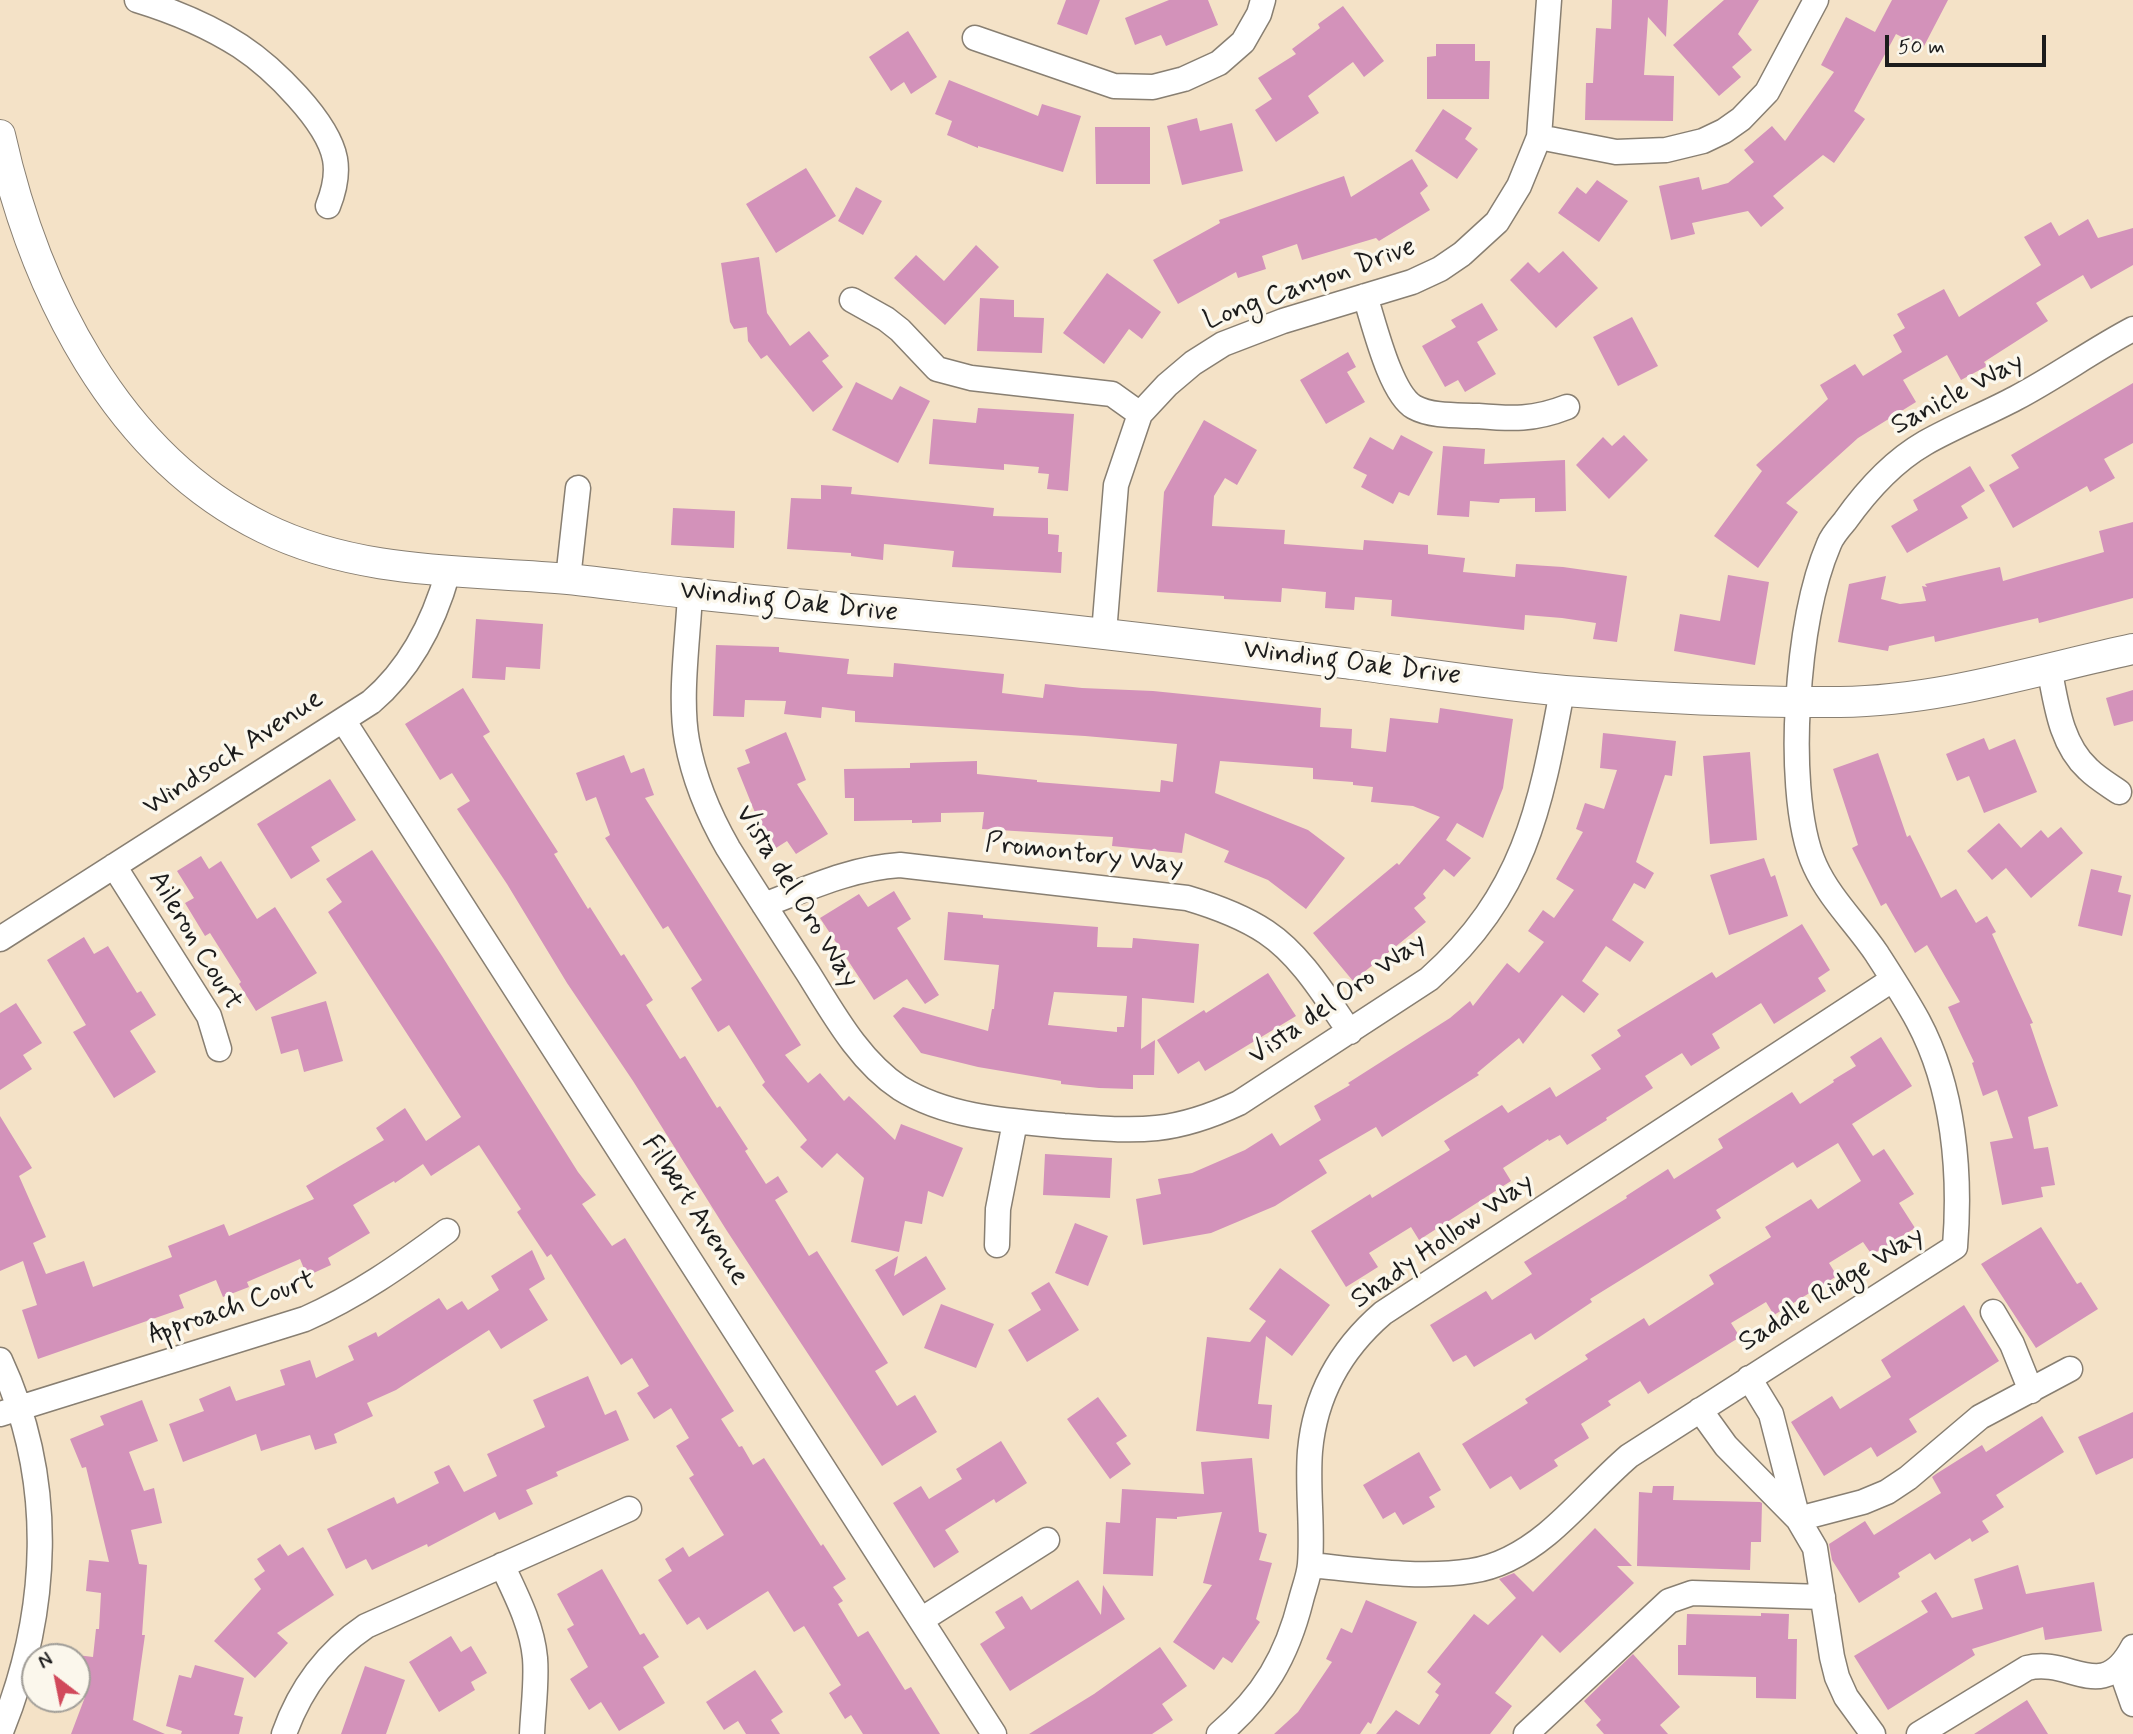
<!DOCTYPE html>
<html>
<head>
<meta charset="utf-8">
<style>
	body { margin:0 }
	#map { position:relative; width:2133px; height:1734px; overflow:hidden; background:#f4e2c7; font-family:Mynerve,sans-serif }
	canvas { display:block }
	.north { position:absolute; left:21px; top:1643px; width:70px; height:70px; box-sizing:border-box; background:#fbf7ec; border:2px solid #a29f99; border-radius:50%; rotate:328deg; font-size:19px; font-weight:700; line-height:28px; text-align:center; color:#1c1c1c }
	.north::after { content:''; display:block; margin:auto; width:24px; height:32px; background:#d1495b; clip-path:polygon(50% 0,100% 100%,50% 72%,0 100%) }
	.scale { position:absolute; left:1885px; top:35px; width:161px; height:32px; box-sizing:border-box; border:4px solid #1c1c1c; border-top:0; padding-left:9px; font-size:21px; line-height:24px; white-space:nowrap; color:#1c1c1c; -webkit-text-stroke:5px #fbf7ec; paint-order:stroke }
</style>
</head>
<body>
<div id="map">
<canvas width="2133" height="1734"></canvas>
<div class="north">N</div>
<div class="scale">50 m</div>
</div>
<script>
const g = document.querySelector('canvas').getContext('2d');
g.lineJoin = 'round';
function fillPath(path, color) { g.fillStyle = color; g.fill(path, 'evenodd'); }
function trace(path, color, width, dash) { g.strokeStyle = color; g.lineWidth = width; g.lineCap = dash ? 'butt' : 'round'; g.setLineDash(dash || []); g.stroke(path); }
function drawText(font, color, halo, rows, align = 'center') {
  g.font = font + ' Mynerve,sans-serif'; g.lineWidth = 7; g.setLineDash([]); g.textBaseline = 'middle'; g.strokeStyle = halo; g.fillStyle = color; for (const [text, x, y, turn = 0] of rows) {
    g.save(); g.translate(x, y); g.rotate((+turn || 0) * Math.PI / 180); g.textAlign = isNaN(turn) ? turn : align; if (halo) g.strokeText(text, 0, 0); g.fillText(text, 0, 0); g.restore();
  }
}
const building = new Path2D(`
	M1066,0H1100L1087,35L1057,24Z
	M1169,0H1208L1218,25L1166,46L1161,35L1135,45L1125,18Z
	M1612,0H1668L1666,37L1648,17L1644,75L1674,76L1673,121L1585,120L1586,83H1593L1596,28L1611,29Z
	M1724,0H1759L1738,34L1752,50L1732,67L1741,77L1719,96L1673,45Z
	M1892,0H1948L1923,48L1896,34L1854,111L1865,119L1834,163L1823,155L1773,196L1784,208L1761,227L1748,211L1692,223L1695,234L1671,240L1659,186L1699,177L1702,190L1728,183L1754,162L1744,150L1772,126L1785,141L1834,72L1821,65L1846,17L1875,32Z
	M1343,6L1384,61L1364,77L1353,62L1308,96L1319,113L1276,142L1255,110L1272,99L1258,78L1296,54L1292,49L1320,28L1318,24Z
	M908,31L937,77L911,94L904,82L891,91L869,57Z
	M1436,44H1475V61H1490L1489,99H1427V57L1436,56Z
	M949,80L1038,116L1042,104L1081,116L1063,172L978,146V148L947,135L952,121L935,114Z
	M1443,109L1472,128L1465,139L1478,149L1457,179L1415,151Z
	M1197,118L1200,131L1232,123L1243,171L1182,185L1167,126Z
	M1095,127H1150V184H1096Z
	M1412,159L1428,186L1420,193L1430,210L1379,241L1376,238L1302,260L1297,244L1262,256L1266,269L1238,278L1236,272L1178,304L1153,260L1220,223L1219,220L1344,176L1351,197Z
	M806,168L836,216L776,253L746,204Z
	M1597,180L1628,201L1599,242L1558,213L1577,187L1586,194Z
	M856,187L882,201L863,235L838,221Z
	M2088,219L2098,238L2133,228V265L2091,289L2083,275L2036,303L2048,321L1984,362L1987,366L1961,380L1947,355L1903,380L1916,402L1858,438L1786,503L1798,512L1758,568L1714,536L1762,471L1756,465L1828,399L1820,385L1855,364L1863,376L1902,352L1893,335L1905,328L1897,314L1944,289L1959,317L2041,265L2024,237L2051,222L2059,236Z
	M976,245L999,267L945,325L894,278L916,255L944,281Z
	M1563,251L1598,288L1556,328L1510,280L1528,262L1539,273Z
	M759,257L767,313L790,346L809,331L829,356L822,361L843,387L813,412L767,355L761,359L748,341L747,327L734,329L730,322L721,263Z
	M1107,273L1161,312L1142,339L1129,329L1104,364L1063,333Z
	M980,298L1014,300V317L1044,318L1042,353L977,351Z
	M1482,303L1498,330L1477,342L1496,374L1465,392L1458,380L1445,387L1422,346L1456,327L1451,320Z
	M1632,317L1658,366L1618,386L1593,337Z
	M1348,352L1356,367L1347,372L1365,402L1326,424L1300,380Z
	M856,382L892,400L900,386L930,401L898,463L832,430Z
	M2133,383V443L2104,459L2115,478L2090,492L2087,486L2013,528L1989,485L2019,468L2011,455Z
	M978,408L1074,414L1068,491L1047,489L1049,474L1038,473L1039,467L1004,464V470L929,464L933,419L976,423Z
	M1204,420L1257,450L1237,485L1225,478L1214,496L1212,526L1285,530L1284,544L1363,550L1364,540L1428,545V554L1465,558L1463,572L1515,577L1516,564L1563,567L1627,576L1617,642L1593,639L1596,623L1562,618L1525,615L1524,630L1391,616L1392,600L1355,597L1354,610L1325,608L1326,592L1282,588L1281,602L1224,599V596L1157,592L1164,492Z
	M1401,435L1433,452L1409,496L1399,492L1393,504L1361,487L1367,475L1353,468L1370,437L1393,450Z
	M1624,435L1648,460L1609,499L1576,465L1603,437L1612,446Z
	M1443,446L1485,449L1484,464L1565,460L1566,511L1535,512V498L1500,499L1499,503L1470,501L1469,517L1437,515Z
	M1970,466L1985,491L1961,506L1968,518L1907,553L1891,526L1918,510L1913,500Z
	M821,485L852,487L851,494L994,508L993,516L1048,518V534L1059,535L1058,552H1062L1061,573L952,567L954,551L884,544L883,560L851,556V553L787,549L791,498L821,499Z
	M673,508L735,511L734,548L671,545Z
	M2133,522V598L2039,623L2038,618L1935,642L1934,636L1889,646L1888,651L1838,642L1849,584L1886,576L1881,599L1900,604L1926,601L1922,586L1927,587L1925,584L2000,567L2003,581L2104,552L2099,531Z
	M1728,575L1769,582L1755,665L1674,651L1680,614L1720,621Z
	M476,619L543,624L540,669L506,667L505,680L472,678Z
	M716,645L779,647V652L849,659L847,674L893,677L894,663L1004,674L1002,693L1043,698L1045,684L1082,688L1153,691L1321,708L1320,727L1352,729L1351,748L1386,752L1390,718L1438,723L1440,708L1513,719L1503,788L1483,838L1457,823L1446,840L1471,858L1454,877L1444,869L1423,894L1426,898L1414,908L1426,922L1353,981L1313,933L1397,863L1399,865L1440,817L1413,806L1371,802L1373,787L1353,785V782L1313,779V768L1220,761L1215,793L1308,830L1345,858L1306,909L1268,880L1224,862L1229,851L1185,833L1182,853L1112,846L1113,837L982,829L984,812L941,813V822L912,823V820L854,821V798H845L844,769L910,768V763L977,761V774L1037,780V782L1160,792L1161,780L1173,782L1177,744L1085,736L855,722V711L822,707L821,718L784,714L786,701L745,700L744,717L713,716Z
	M463,688L490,732L483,736L558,852L554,854L588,909L590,907L621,956L624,954L653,1000L646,1005L680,1059L685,1056L717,1108L720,1106L748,1149L745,1151L766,1184L778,1176L788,1192L775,1200L809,1256L817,1251L888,1363L875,1371L897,1406L915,1395L937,1432L882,1466L727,1231L633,1081L567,983L507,884L457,809L470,801L452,773L440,780L405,724Z
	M2133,690V721L2114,726L2106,698Z
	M786,732L806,780L797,784L828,834L796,854L787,841L776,848L758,820L737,768L750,763L745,750Z
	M1603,733L1676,741L1672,776L1665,775L1636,862L1654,873L1645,889L1634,883L1612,920L1644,942L1630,962L1606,946L1582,981L1599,994L1584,1013L1562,995L1523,1044L1519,1038L1477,1073L1479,1075L1382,1137L1376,1127L1319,1160L1327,1173L1275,1206L1211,1233L1143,1245L1136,1199L1161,1194L1158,1179L1192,1173L1245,1150L1272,1133L1280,1146L1321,1120L1314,1106L1350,1085L1348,1083L1450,1018L1470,1001L1473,1006L1507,963L1519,973L1544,942L1528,931L1543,910L1554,918L1574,890L1556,879L1583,832L1576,829L1585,803L1604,809L1617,770L1600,768Z
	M1984,738L1989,750L2015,739L2037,792L1984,813L1969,776L1957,781L1946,754Z
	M1750,752L1757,840L1710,844L1703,756Z
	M1878,753L1907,837L1910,835L1941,898L1956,889L1976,923L1987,916L1996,932L1992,934L2033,1023L2030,1024L2058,1106L2028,1117L2034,1149L2048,1147L2055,1185L2041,1187L2043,1197L2002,1205L1990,1142L2013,1138L1997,1090L1983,1096L1972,1063L1974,1062L1948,1007L1960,1002L1927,945L1915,953L1886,903L1881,906L1852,848L1858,845L1833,769Z
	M624,755L631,773L644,768L654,795L645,798L801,1045L785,1055L808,1083L820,1073L844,1101L849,1096L895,1140L901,1124L963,1148L943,1197L928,1191L922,1224L905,1221L899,1252L851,1242L864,1178L837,1153L822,1168L800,1147L807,1140L762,1085L765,1082L729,1025L718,1032L691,988L702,980L668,926L663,929L605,838L610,835L596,797L586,801L576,773Z
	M330,779L356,820L311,847L320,861L291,879L257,824Z
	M1999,823L2021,848L2041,830L2048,838L2061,827L2083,853L2031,898L2006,868L1992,880L1967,851Z
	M372,850L442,956L578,1172L596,1195L582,1204L612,1246L625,1238L734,1411L721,1419L739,1447L742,1446L753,1465L764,1458L821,1546L823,1544L846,1579L833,1587L843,1601L838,1604L858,1637L868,1631L905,1690L911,1687L940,1734H863L851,1715L845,1719L829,1693L841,1685L804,1626L794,1632L768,1591L707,1630L699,1617L687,1625L658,1580L672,1571L665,1559L683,1547L689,1557L724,1535L689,1478L694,1475L676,1446L689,1438L671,1408L654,1419L637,1393L649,1386L632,1358L621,1365L551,1254L547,1257L517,1212L521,1209L479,1145L431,1176L423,1164L395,1183L394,1181L353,1205L370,1233L328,1258L331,1265L307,1276L300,1259L247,1282L249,1287L223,1297L216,1280L179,1295L184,1308L38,1359L22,1310L37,1305L23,1261L0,1271V1116L32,1168L19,1176L46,1237L33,1243L46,1274L84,1261L93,1287L172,1257L168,1246L224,1224L229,1236L314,1199L306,1186L384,1140L376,1128L405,1108L426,1141L461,1117L328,912L342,902L326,879Z
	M201,856L209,869L221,861L257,919L275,907L317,973L256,1011L239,984L241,982L210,933L205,936L185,903L194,898L177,871Z
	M1764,858L1771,877L1775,875L1788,916L1729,935L1710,875Z
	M2091,869L2122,876L2118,892L2131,895L2122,936L2078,926Z
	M894,891L911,919L897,928L939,995L925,1004L907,979L874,1000L820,918L859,894L868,907Z
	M948,912L983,915V918L1098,927L1097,947L1132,948L1133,938L1199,944L1194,1003L1142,998L1141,1049L1155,1040L1154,1075H1133V1089L1099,1088L1061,1084V1081L978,1067L921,1053L893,1016L903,1007L988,1031L992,1009H994L999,965L944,960ZM1054,992L1127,996L1124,1027H1117V1032L1048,1025Z
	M1802,924L1830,970L1818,978L1826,991L1774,1024L1761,1003L1712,1034L1720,1048L1691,1066L1682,1053L1645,1076L1653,1088L1606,1118L1607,1120L1567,1145L1560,1135L1549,1141L1548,1139L1503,1168L1511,1181L1458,1215L1419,1240L1411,1227L1369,1253L1378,1267L1346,1287L1311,1231L1370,1194L1372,1198L1450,1150L1444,1141L1502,1105L1508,1113L1550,1087L1556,1097L1601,1069L1591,1055L1621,1036L1617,1030L1712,972L1716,978Z
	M84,937L94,954L108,946L137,993L141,991L156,1015L130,1031L156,1072L114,1098L73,1032L86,1025L47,960Z
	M1268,973L1296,1016L1205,1071L1199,1061L1178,1074L1157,1040L1204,1010L1206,1013Z
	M326,1001L343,1061L304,1072L298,1049L281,1054L271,1017Z
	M16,1003L42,1043L23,1055L32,1069L0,1090V1013Z
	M1881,1037L1912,1086L1852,1124L1873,1156L1884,1149L1914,1194L1899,1203L1915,1228L1872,1255L1863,1242L1829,1263L1837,1276L1774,1315L1766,1302L1731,1323L1740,1337L1648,1394L1640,1381L1608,1401L1611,1405L1581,1424L1589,1438L1554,1460L1558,1466L1520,1490L1511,1476L1490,1489L1462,1444L1528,1403L1525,1399L1588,1359L1585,1355L1644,1318L1649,1326L1714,1284L1709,1275L1771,1237L1765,1227L1811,1199L1818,1209L1861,1181L1838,1143L1797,1168L1793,1162L1716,1210L1721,1218L1590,1299L1592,1302L1535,1340L1531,1333L1474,1367L1466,1355L1453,1362L1430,1325L1486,1291L1492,1300L1532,1274L1524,1262L1627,1198L1626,1196L1668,1169L1674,1179L1723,1148L1718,1139L1792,1092L1800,1104L1834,1082L1833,1080L1856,1066L1850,1057Z
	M1045,1154L1112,1158L1110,1198L1043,1195Z
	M1075,1223L1108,1236L1088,1286L1055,1273Z
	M2041,1227L2077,1284L2081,1282L2098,1309L2036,1348L1981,1264Z
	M532,1250L545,1279L529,1289L548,1320L501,1349L489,1330L396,1390L367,1403L373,1416L334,1434L337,1443L315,1450L310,1435L261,1451L256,1434L183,1462L169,1424L204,1411L199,1399L230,1386L236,1401L285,1385L280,1370L310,1360L316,1378L354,1360L348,1346L376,1332L378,1337L439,1298L447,1310L462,1301L468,1310L499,1290L491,1276Z
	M898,1256L894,1276L926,1256L946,1289L903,1316L875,1270Z
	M1280,1268L1330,1305L1292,1356L1266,1336L1258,1404L1272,1405L1269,1439L1196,1431L1207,1337L1250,1342L1266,1321L1249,1309Z
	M1049,1282L1079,1330L1027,1362L1008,1330L1041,1310L1031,1293Z
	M941,1304L994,1324L976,1368L924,1348Z
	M1964,1305L1999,1361L1909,1419L1917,1432L1877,1457L1871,1447L1824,1476L1791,1422L1832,1396L1840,1409L1891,1377L1881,1360Z
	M588,1376L605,1415L616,1410L629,1440L556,1472L558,1476L526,1490L533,1504L499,1520L495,1512L428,1547L427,1544L372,1570L366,1559L346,1569L327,1529L394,1497L397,1504L439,1483L434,1472L449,1465L464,1492L497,1476L487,1454L545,1427L533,1400Z
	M1098,1397L1127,1436L1116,1443L1131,1464L1110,1479L1067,1419Z
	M142,1400L158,1441L129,1452L144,1491L154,1488L162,1523L131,1530L139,1564L147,1565L142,1635H145L133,1720L165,1734H71L85,1697L77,1696V1655L93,1657L96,1629H99L101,1593L86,1591L89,1560L109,1562L86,1467L82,1468L70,1439L104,1425L100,1416Z
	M2133,1412V1458L2096,1475L2078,1437Z
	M2042,1416L2064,1452L1996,1495L2004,1507L1982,1521L1989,1532L1972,1542L1970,1538L1935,1560L1930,1553L1898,1573L1900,1577L1859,1603L1832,1560L1829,1544L1865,1521L1874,1535L1941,1493L1932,1477L1936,1474L1982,1445L1986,1452Z
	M1001,1441L1027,1483L996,1503L994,1499L945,1530L959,1552L934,1568L893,1503L921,1486L929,1499L962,1479L956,1469Z
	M1419,1452L1441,1490L1429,1497L1435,1507L1403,1525L1395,1512L1383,1519L1363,1485Z
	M1252,1458L1259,1532L1267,1534L1259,1560L1272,1563L1256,1619L1260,1622L1232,1663L1223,1657L1214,1670L1173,1642L1212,1585L1203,1583L1222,1512L1177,1517V1519L1156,1518L1153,1576L1103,1574L1106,1522L1120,1523L1122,1489L1204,1494L1201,1462Z
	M1653,1486H1674L1673,1500L1760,1502L1762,1503L1761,1542H1751L1750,1570L1637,1566L1639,1492L1652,1493Z
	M1595,1528L1632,1566H1617L1634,1583L1560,1653L1542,1635L1495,1693L1512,1706L1490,1734H1376L1396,1710L1419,1725L1439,1695L1435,1692L1441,1684L1427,1672L1474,1614L1488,1625L1516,1598L1499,1579L1514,1573L1533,1592Z
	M280,1544L288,1556L303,1547L334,1595L277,1633L288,1643L255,1678L214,1641L261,1589L254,1579L265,1571L257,1559Z
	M2018,1565L2026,1594L2094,1582L2102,1631L2045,1640L2043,1627L1972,1649L1975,1655L1888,1710L1854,1656L1928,1612L1921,1601L1936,1592L1952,1618L1983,1609L1974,1579Z
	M602,1569L640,1635L644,1633L659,1657L643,1667L665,1703L619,1731L601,1702L589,1710L570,1679L588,1667L567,1629L574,1625L557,1594Z
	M1078,1580L1101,1615L1103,1585L1125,1619L1010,1691L980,1644L1005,1628L995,1612L1022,1596L1031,1610Z
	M1366,1600L1417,1622L1371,1724L1368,1722L1360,1734H1274L1298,1712L1332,1662L1326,1659L1341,1628L1352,1633Z
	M1761,1613L1789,1614L1788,1639H1797L1796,1699L1756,1698V1677L1678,1675V1645H1686L1687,1614L1761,1616Z
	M451,1636L461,1652L471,1646L487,1673L471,1682L475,1690L439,1712L409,1662Z
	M1160,1647L1187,1686L1162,1704L1173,1720L1152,1734H1029L1094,1694Z
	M1633,1654L1680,1707L1660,1725L1668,1734H1604L1596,1725L1601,1720L1584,1701Z
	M195,1665L244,1678L234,1715L243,1717L239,1734H181L182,1731L166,1726L179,1675L191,1678Z
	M365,1666L405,1680L386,1734H341Z
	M755,1670L783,1712L771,1720L780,1734H746L738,1721L724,1730L706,1702Z
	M2027,1700L2048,1734H1974Z`);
const minor = new Path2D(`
	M137,0C173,11 209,26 240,46C272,67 328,121 335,159C338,176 334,191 328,206
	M975,38L1114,86L1153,87L1184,79L1219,63L1243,42L1259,14L1263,0
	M1539,137L1616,152L1666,150L1703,141L1724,131L1741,119L1767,92L1816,0
	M1365,296C1374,323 1390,393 1414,407C1432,417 1459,415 1478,416C1512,419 1534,420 1567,407
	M852,300L886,319L900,330L937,369L971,378L1112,394L1140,414
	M568,579L578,488
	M690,594C688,639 679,698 687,741C694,779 709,815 728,848C754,890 781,931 808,973C833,1013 859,1061 900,1088C948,1118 1009,1121 1064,1126C1137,1131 1171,1135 1239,1103L1429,979C1524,894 1540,810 1562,691
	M1104,633L1116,485L1140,414L1167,385L1193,363L1223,344L1283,321L1412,282L1440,269L1462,254L1497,222L1519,186L1539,137L1549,0
	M2049,667C2056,702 2060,743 2088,769C2097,778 2109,785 2119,792
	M343,720L994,1734
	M114,866L209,1016L219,1049
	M764,905C809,888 852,868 900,865L1187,898C1214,906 1242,916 1266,932C1302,956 1326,998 1350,1032
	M0,939L371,702C411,668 434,622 448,572
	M997,1245L998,1209L1015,1122
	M1993,1312L2012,1344L2031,1391
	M0,1360C56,1480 50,1613 0,1734
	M1749,1378L1771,1414L1798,1519
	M1700,1410L1726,1446L1798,1519L1815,1548L1832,1657L1837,1677L1846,1697L1873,1734
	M0,1414L305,1319C357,1296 401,1265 447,1231
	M1798,1519L1863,1502L1887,1492L1908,1478L1980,1417L2070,1369
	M502,1565C516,1595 532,1625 535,1658C537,1683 533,1709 532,1734
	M1310,1565C1361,1570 1420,1579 1471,1571C1499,1567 1525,1552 1547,1534C1576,1510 1600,1481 1629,1456L1955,1247C1961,1173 1954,1088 1918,1021C1906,999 1891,976 1877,954C1857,924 1830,899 1815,866C1796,825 1795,749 1798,704C1801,652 1808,593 1829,544C1832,536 1839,528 1845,521C1867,490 1892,462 1925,443C1955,426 1986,414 2016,398C2056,377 2093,350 2133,329
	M921,1620L1047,1540
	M2120,1667L2133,1704
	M284,1734C300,1689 326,1653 366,1626L629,1509
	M1219,1734C1264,1696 1287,1656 1301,1600C1304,1588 1309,1576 1310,1564C1313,1526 1307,1488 1310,1451C1315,1395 1340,1350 1383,1313L1892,980
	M1526,1734L1669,1601L1692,1593L1823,1597
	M1919,1734L2027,1668C2071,1657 2102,1705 2133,1647`);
const tertiary = new Path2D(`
	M0,135C34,289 115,455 264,528C359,575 466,570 568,579C608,583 647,589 687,593C782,604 877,611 972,620C1099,632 1225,648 1352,664C1423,673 1494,685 1565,691C1656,698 1749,703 1840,702C1940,701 2036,670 2133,649`);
const streetNames = [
	["Long Canyon Drive",1310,285,-20],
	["Sanicle Way",1958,395,-28],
	["Winding Oak Drive",789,603,6],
	["Winding Oak Drive",1352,664,7],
	["Windsock Avenue",234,754,-33],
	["Promontory Way",1084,856,7],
	["Vista del Oro Way",796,897,58],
	["Aileron Court",194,941,59],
	["Vista del Oro Way",1338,1000,-35],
	["Filbert Avenue",694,1211,57],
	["Shady Hollow Way",1443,1242,-35],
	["Saddle Ridge Way",1832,1290,-32],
	["Approach Court",232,1309,-19]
];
fillPath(building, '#d392ba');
trace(minor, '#887f72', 27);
trace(tertiary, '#887f72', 32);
trace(minor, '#fff', 24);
trace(tertiary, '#fff', 30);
drawText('28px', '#1c1c1c', '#fbf7ec', streetNames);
</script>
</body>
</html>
